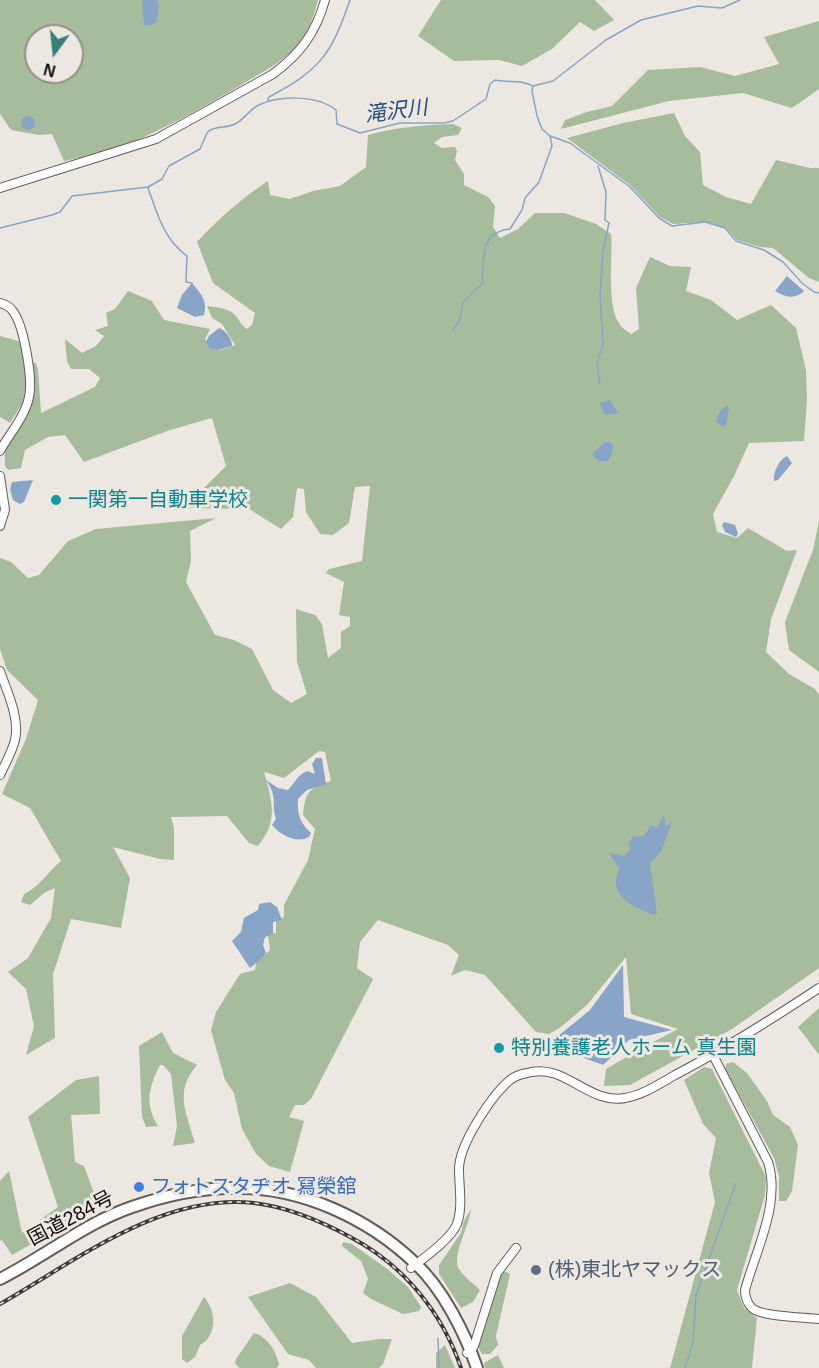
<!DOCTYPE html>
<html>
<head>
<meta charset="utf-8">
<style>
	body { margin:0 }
	#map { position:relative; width:819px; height:1368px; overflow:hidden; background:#ece7e0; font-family:Helvetica,sans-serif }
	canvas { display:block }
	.north { position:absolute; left:24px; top:24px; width:60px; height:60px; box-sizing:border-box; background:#ece7e0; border:2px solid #94908b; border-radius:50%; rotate:195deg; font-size:16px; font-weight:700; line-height:24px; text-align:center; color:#0f0d0b }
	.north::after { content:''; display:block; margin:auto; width:21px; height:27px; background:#377f7a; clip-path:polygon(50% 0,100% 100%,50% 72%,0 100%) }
</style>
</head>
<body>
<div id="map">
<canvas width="819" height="1368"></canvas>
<div class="north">N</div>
</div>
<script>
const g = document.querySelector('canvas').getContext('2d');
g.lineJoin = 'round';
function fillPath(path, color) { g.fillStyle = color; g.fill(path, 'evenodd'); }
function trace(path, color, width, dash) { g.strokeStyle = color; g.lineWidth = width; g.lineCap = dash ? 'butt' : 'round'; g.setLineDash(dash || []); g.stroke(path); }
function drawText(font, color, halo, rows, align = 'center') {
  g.font = font + ' Helvetica,"Noto Sans JP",sans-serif'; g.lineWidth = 6; g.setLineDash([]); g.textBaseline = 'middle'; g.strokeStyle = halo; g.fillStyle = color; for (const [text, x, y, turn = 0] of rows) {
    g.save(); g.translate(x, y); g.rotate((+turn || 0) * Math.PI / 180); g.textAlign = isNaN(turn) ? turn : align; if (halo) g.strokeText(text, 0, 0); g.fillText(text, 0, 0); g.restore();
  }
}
const green = new Path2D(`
	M0,0H318C314,15 310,29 300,42C285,62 262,72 241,85C197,110 153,137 104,152C91,156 77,158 64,161L52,134L39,135L11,130L0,114ZM36,36H72V72H36Z
	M441,0H595L614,20L594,31L580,22L552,49L522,66L499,60L454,61L418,36Z
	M819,21V89L792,108L743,93L669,101L561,129L565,120L587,112L612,106L648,70L700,67L735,76L779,64L764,37Z
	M674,113L685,136L700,152L703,185L726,197L751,204L776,160L810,168H819V282L809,278L773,248L760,247L737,240L726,228L706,222L673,224L660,217L631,186L567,138L623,123Z
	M453,124L462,128L458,135L442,137L434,143L442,148L455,147L457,151L455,160L464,174V185L488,197L495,206L493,227L500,238L518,229L535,213H564L596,224L611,234C613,258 606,306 620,325C622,328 627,331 631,334L639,329L636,288L650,257L670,266L691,267L686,291L711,300L737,320L771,305L796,328L806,370L807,400L804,441L749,443L734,476L713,514L717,532L737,538L748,528L787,551L797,550L771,619L766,652L789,674L815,689L819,695V968L732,1029L630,1085L604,1086L606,1069L640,1049L678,1029L631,1014L626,957L587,1005L561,1027L549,1034L536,1032L485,975L465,970L451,976L459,955L448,945L378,920L360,942L357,968L373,979L311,1099L304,1105H295L289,1117L304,1121L290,1172L269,1166L256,1154L242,1129L234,1093L225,1080L211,1030L216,1012L240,974L255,970L256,963L270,950L268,935L276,933V921L284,917V905L308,860L315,829L303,815C305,792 309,788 331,781L325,752L319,751L284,778L264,772C272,801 279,821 258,846L249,843L227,816L171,817L174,828V860L160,859L113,847L130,878L121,928L71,919L53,974L55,1038L26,1055L34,1026L26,989L8,972L28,958L51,918L55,888L44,893L30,905L21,902L24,894C39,887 48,872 61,861L30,808L2,794L26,739L38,700L7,670L0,649V558L11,562L28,578L39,575L68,541L96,529L216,518L190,531L191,561L186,582L215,635L234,640L252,649L273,690L291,703L307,694L297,662L296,609L315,615L322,624L328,658L341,648V632L350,626V617L339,615L344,582L326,573L329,569L362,561L370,486L355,487L349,523L333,535L320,534L306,512L304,489L297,488L293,517L281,529L249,509L184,508L226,466L212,418L170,430L84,462L65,435L48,437L25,450L21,468L8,470L5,466V452L10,439L33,392L31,363H36L38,370L41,413L95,387L100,378L89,369H71L67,361L65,339L82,353L96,346L104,336L95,330L108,326L106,313L115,309L128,291L152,301L164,320L210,329L205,339L212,349L221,350L235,345L222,324L212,318L207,306C215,307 226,308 233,313C239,318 240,325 247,329L252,325L255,313L213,283L197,242C219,218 241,199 268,181L270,195L290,199L313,191L340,186L366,167L368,135C397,127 423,125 453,124Z
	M0,336L22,342L27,396L10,423L0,417Z
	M819,521V672L789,650L785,622L813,550Z
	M819,1008V1055L798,1027Z
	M162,1032L173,1053L197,1065C174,1092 186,1112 195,1143L173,1146L177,1126L171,1074L163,1065H160C149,1087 144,1103 158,1126L146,1127L142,1117L139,1046Z
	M733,1062L747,1073L767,1101L773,1115L790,1127L798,1145L792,1191L786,1201H779V1176L774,1158L726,1070V1064Z
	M704,1067L712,1069L766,1177L765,1195L737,1290L744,1308L757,1318L752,1368H670L715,1202L709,1173L716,1138L703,1124L684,1080Z
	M99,1076L100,1114L71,1115L75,1162L84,1166L99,1206L12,1255L2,1240L0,1241V1181L9,1171L22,1233L58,1207L28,1117L76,1080Z
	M471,1209C470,1224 451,1257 459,1269C464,1277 473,1283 480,1290L473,1302L461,1308L439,1274V1265L461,1233L464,1221Z
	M343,1242L352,1244L386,1268L408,1287L421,1307L419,1311L403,1314L371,1299L363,1293L368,1279L361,1261L342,1246Z
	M504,1271L510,1274L496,1336L498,1345L490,1354H482L478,1347L500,1274Z
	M290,1283L316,1297L352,1343L380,1339H392L383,1364L379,1368H316L309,1360L288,1354L248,1297Z
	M204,1297C216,1310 218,1336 200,1345L195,1357L187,1363L182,1359V1336Z
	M254,1333C267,1336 276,1351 279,1364L277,1368H239L235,1363L236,1359Z
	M445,1345L455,1368H436V1353Z
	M498,1355L504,1368H485L484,1363Z`);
const water = new Path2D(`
	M142,0H157L159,6L157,22L151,25H144Z
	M21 123a7 7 0 1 1 14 0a7 7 0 1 1-14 0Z
	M787,276L804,291C796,300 784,297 775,291Z
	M192,283C201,294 208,301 204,315L195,317L177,308L182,295Z
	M219,328C226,330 232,339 232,346L218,350L210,349L206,342L209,336Z
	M607,400H610L617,411V414L605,415L600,403Z
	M727,405L729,408L726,425L722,426L717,422C716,415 722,409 727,405Z
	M605,442H609L613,445L612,454L608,461H599L592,454Z
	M787,456L792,463L778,480L774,481C773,472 779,460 787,456Z
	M33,480L24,502L20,504L13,500L10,489L12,482Z
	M724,522L735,525L738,534L736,537L725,532L722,525Z
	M316,758H322L326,784L307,790L298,799C297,814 300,823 311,833L309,837C297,844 280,835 272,825L276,819C271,802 278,797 266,780L278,788L288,790C295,783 297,775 307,771L315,774L312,764Z
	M664,815L666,826L672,822L661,852L650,863L657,914L654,915C639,908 616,902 616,882C616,878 618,873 619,868L609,853L624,856L630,850L629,843L633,837L644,836L651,825L657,828Z
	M270,902L277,907L282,920L273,922V934L265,937L263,945L266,953L259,961L250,968L232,941L241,932L244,918L258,910L259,904Z
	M623,965L624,1017L672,1030L629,1040L603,1065L584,1058L557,1037L590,1010Z`);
const stream = new Path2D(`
	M533,86L532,91L537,116L542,129L550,136L570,143L630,187L659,218L672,226L705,222L725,228L736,241L764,250L783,262L802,283L814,292L819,293
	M268,100L269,97C321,69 331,55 350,0
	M598,166L606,192L605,220L609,223L603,251L600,295L603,344L597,363L600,384
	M148,188C158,215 163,238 187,256L186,282L192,283
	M0,228L52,215L60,212L72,196L148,187L162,179L169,166L200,149L207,133L210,130C219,126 229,128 237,123C245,118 250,109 259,105C279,95 318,95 336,110L337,124L360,133L400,123H443L453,121L486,99L490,84L495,80C510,83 520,79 533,86L553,81L606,40L641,20L698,6L722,8L740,0
	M453,330L460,319L463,302L482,284C484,260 479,232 510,229L522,210L525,198L539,182L552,146L550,136
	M438,1338L439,1368
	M685,1368L693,1343L696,1295L736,1183`);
const tertiary = new Path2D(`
	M0,188L156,139L273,74C300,54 316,33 325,0
	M0,303C4,304 9,306 12,310C24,324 33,379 29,397C25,417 9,434 0,451
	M0,476L5,510L0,526
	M0,671C7,692 20,717 15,740C12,752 5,764 0,775
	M713,1055L768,1162C781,1203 756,1250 745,1290C745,1296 747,1303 752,1308C761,1317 805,1317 819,1319
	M411,1268C424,1258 451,1239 457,1224C463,1207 459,1187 459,1169C459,1145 491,1096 510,1080C515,1076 521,1074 527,1073C565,1062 588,1105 625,1098C643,1095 659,1084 675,1075C725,1049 772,1019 819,988
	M467,1353L471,1351L474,1346L497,1273L516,1248`);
const trunk = new Path2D(`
	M0,1279C44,1257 85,1223 132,1207C166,1195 202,1187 239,1188C303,1188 369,1219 415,1263C443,1289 465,1333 477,1368`);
const rail = new Path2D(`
	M0,1304C76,1261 161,1193 254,1203C288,1207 323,1222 352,1238C404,1266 442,1312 461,1368`);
const markers = [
	[56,500,6,"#0f9aa8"],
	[499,1048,6,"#0f9aa8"],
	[139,1187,6,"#3f7fe0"],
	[536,1270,6,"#5c6f8a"]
];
const cultureNames = [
	["一関第一自動車学校",68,500],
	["特別養護老人ホーム 真生園",511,1048]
];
const shopNames = [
	["フォトスタヂオ 冩榮舘",151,1187]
];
const streetNames = [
	["国道284号",71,1219,-28]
];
const serviceNames = [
	["(株)東北ヤマックス",548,1270]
];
const waterNames = [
	["滝沢川",396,112,-7]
];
fillPath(green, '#a6bc9d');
fillPath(water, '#88a5c7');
trace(stream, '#88a5c7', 1.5);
trace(tertiary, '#625d58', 10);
trace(trunk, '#625d58', 14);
trace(tertiary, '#fff', 8);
trace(trunk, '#fff', 10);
trace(rail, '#3e3b38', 4);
trace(rail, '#ece7e0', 1.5, [4.5]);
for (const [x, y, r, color] of markers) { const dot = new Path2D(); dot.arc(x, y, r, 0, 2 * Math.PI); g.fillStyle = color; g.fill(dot); trace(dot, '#ece7e0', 2); }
drawText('20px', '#0d838f', '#ece7e0', cultureNames, 'left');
drawText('20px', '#366cbe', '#ece7e0', shopNames, 'left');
drawText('20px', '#0f0d0b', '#ece7e0', streetNames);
drawText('20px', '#4e5e75', '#ece7e0', serviceNames, 'left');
drawText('italic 21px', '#264e7c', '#ece7e0', waterNames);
</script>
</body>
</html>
